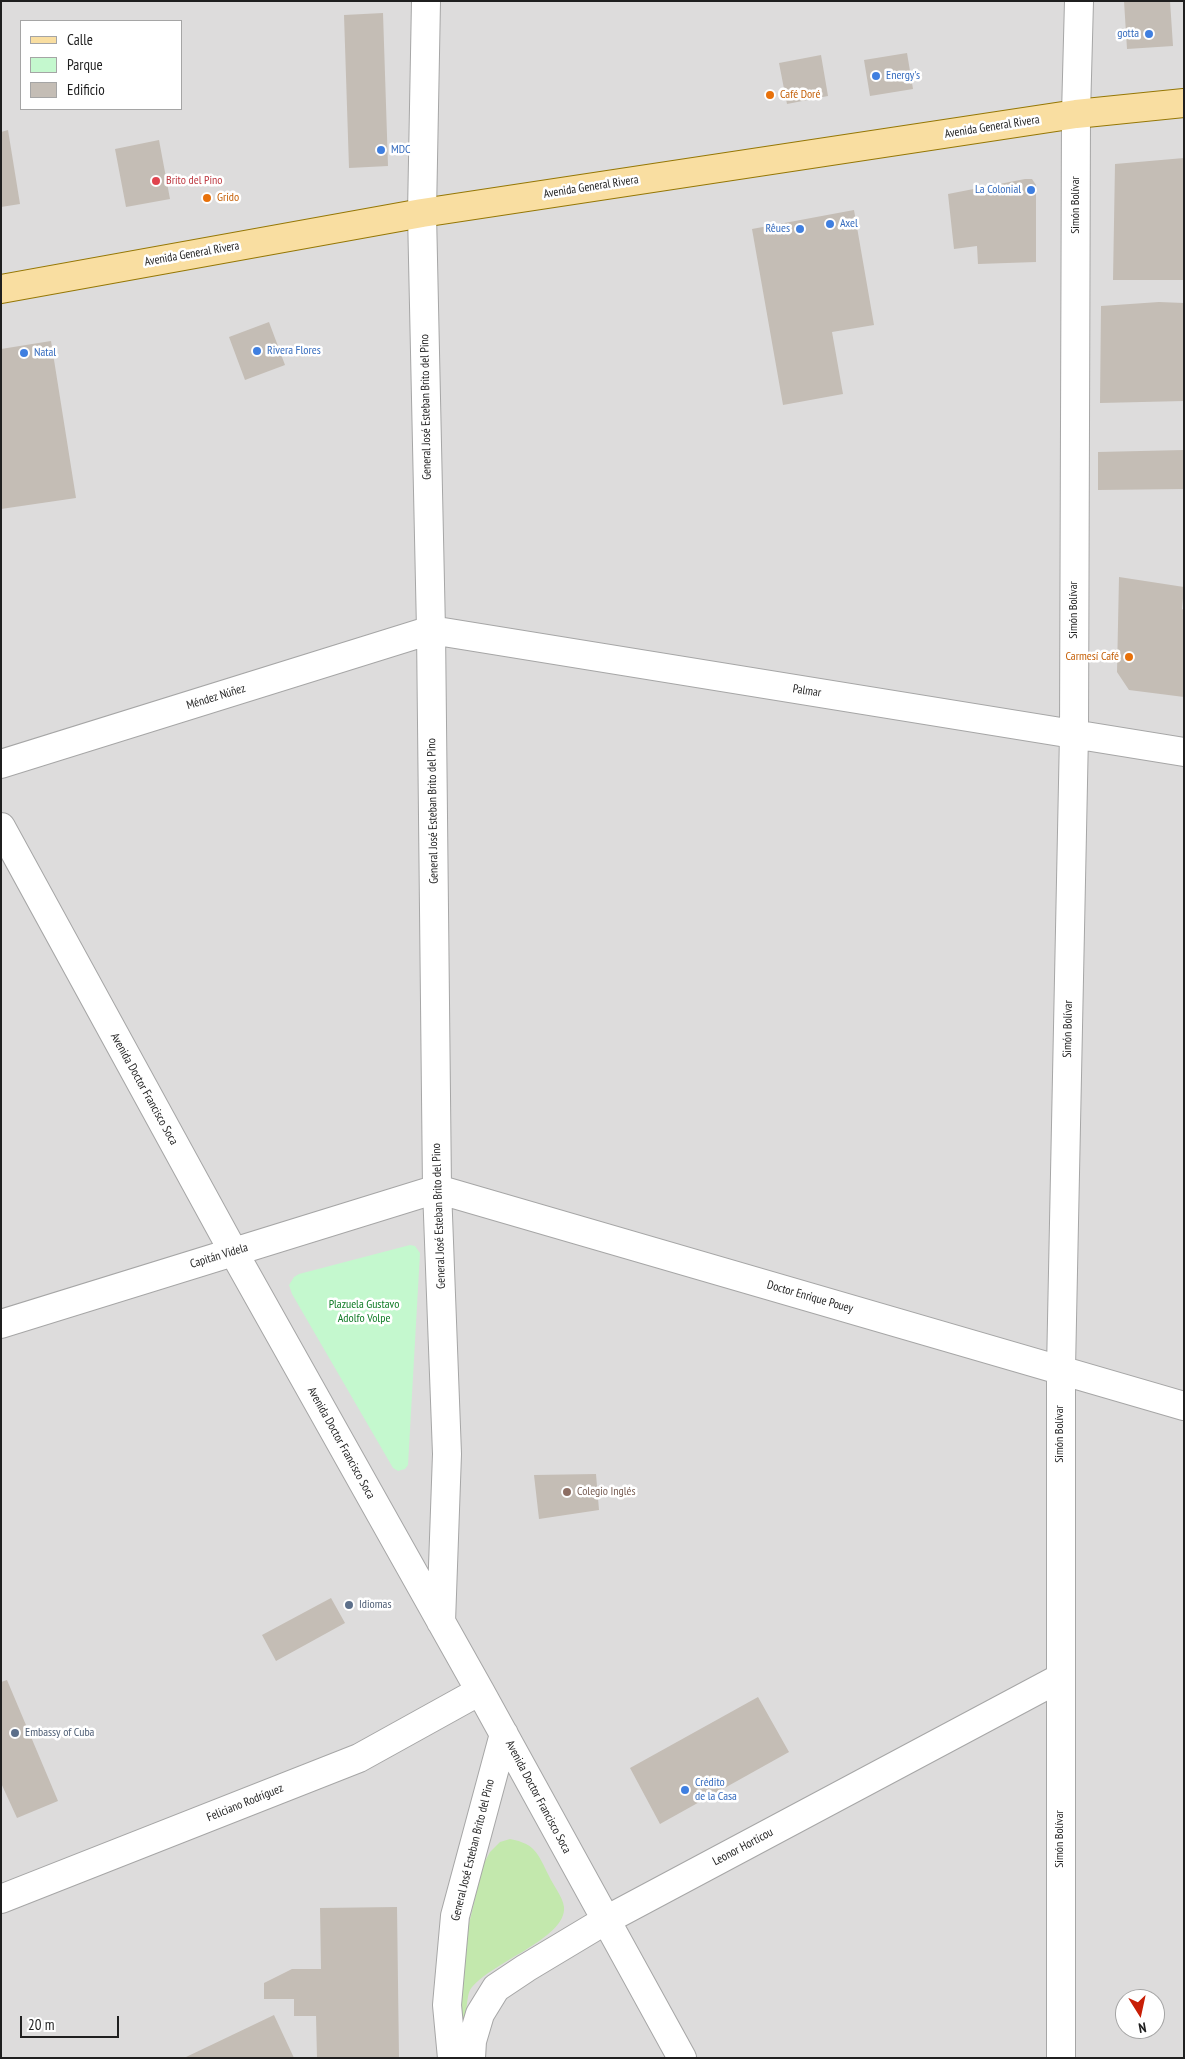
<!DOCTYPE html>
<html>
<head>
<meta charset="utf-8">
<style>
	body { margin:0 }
	#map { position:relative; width:1185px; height:2059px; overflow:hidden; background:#efede5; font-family:"PT Sans Narrow",sans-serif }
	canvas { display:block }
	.frame { position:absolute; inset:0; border:2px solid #1f1f1f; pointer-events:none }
	.legend { position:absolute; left:20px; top:20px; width:162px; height:90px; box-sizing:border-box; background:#fff; border:1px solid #a5a5a5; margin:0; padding:6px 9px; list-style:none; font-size:15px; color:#1f1f1f }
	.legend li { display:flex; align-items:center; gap:10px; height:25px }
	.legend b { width:25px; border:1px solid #a5a5a5 }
	.north { position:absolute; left:1115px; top:1989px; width:50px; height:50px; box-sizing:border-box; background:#fff; border:1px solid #a5a5a5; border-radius:50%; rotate:170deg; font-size:14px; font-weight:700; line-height:20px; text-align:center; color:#1f1f1f }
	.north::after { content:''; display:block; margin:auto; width:18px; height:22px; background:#c81e06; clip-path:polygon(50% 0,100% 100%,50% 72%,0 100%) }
	.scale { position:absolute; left:20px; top:2016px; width:99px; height:22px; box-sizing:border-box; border:2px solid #1f1f1f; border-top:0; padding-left:6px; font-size:15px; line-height:18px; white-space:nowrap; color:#1f1f1f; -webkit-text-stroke:4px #fff; paint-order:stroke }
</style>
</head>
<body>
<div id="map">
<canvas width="1185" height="2059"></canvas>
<div class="frame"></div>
<ul class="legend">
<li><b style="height:6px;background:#f9dea1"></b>Calle</li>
<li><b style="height:14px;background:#c4f8ce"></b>Parque</li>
<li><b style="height:14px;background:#c4bdb5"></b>Edificio</li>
</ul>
<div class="north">N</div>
<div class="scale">20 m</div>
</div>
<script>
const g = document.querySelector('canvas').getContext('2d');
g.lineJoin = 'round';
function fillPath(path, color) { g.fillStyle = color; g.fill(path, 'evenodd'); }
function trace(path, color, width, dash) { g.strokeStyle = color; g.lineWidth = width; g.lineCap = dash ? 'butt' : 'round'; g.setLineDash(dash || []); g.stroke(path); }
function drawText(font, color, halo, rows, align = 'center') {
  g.font = font + ' "PT Sans Narrow",sans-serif'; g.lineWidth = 5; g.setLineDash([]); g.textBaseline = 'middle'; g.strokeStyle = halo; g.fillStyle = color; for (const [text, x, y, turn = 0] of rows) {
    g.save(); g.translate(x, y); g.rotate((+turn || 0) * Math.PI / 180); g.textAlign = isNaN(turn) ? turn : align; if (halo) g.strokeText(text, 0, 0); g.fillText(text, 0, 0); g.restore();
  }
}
const residential = new Path2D(`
	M1,1H1184V2058H1ZM21,21H181V109H21ZM1125,1999H1155V2029H1125Z`);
const grass = new Path2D(`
	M510,1839C536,1844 538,1854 549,1876C553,1885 563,1897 564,1907C567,1939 488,1963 470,1990C466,1997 465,2032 464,2043H460L461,1981L464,1945L483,1865L490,1852L500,1842Z`);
const park = new Path2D(`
	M410,1245L415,1246L420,1253L408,1465L405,1469L398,1471L393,1468L292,1294L289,1285L294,1277L299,1274Z`);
const building = new Path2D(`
	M1124,1H1170L1173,46L1127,49Z
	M383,13L388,166L349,168L344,15Z
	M907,53L913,89L870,96L864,60Z
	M821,55L828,96L787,104L779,63Z
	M8,130L20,204L1,207V132Z
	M159,140L170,199L126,207L115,149Z
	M1184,158V280H1113L1115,164Z
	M1025,179H1032L1036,185V262L978,264L977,246L954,249L948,194Z
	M854,210L874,325L832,332L843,394L783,405L752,229Z
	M1159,302L1184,303V401L1100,403L1101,306Z
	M269,322L285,365L245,380L229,337Z
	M51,341L76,498L1,509V349Z
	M1184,450V489L1098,490V452Z
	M1119,577L1184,587L1182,609L1184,610V697L1129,690L1117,672Z
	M596,1474L599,1510L539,1519L534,1475Z
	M331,1598L345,1623L276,1661L262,1635Z
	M7,1680L58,1801L17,1818L1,1783V1682Z
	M758,1697L789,1752L660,1824L630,1768Z
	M397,1907L399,2058H317L316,2016H294V1999H264V1983L292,1969H321L320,1908Z
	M274,2015L294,2058H184Z`);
const minor = new Path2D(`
	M426,1L422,213L431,630L437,1189L447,1454L441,1622
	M1,764L431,630L1184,752
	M1,827L233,1251L480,1691L682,2058
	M1,1324L437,1189L1184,1406
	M1,1899L359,1758L480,1691
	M452,2058L447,2005L455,1916L504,1734
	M471,2058L472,2041L480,2014L496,1988L526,1968L606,1920L1060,1678
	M1061,2058V1369L1074,734L1076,114L1079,1`);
const major = new Path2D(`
	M1,289L422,213L1076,114L1184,103`);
const markers = [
	[1149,34,5,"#3f7fe0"],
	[876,76,5,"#3f7fe0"],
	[770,95,5,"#e8710a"],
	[381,150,5,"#3f7fe0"],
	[156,181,5,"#e0444e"],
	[1031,190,5,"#3f7fe0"],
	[207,198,5,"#e8710a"],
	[830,224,5,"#3f7fe0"],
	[800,229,5,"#3f7fe0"],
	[257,351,5,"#3f7fe0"],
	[24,353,5,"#3f7fe0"],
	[1129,657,5,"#e8710a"],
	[567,1492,5,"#8d6e63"],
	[349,1605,5,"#5c6f8a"],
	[15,1733,5,"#5c6f8a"],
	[685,1790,5,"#3f7fe0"]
];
const shopNames = [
	["gotta",1139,34,"right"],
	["Energy's",886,76],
	["MDC",391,150],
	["La Colonial",1021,190,"right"],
	["Axel",840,224],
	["Rêues",790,229,"right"],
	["Rivera Flores",267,351],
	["Natal",34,353],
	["Crédito",695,1783],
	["de la Casa",695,1797]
];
const foodNames = [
	["Café Doré",780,95],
	["Grido",217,198],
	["Carmesí Café",1119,657,"right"]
];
const streetNames = [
	["Avenida General Rivera",992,127,-9],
	["Avenida General Rivera",591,187,-9],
	["Simón Bolívar",1076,205,-90],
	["Avenida General Rivera",192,254,-10],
	["General José Esteban Brito del Pino",426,407,-91],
	["Simón Bolívar",1074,610,-90],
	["Palmar",807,691,9],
	["Méndez Núñez",216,697,-17],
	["General José Esteban Brito del Pino",433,811,-91],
	["Simón Bolívar",1068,1029,-89],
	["Avenida Doctor Francisco Soca",144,1089,61],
	["General José Esteban Brito del Pino",439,1216,-92],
	["Capitán Videla",219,1256,-17],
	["Doctor Enrique Pouey",810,1297,16],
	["Simón Bolívar",1060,1434,-90],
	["Avenida Doctor Francisco Soca",341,1443,61],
	["Avenida Doctor Francisco Soca",538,1797,62],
	["Feliciano Rodríguez",245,1803,-22],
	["Simón Bolívar",1060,1839,-90],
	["Leonor Horticou",743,1847,-28],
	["General José Esteban Brito del Pino",473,1850,-76]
];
const healthNames = [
	["Brito del Pino",166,181]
];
const parkNames = [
	["Plazuela Gustavo",364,1305],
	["Adolfo Volpe",364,1319]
];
const educationNames = [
	["Colegio Inglés",577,1492]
];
const serviceNames = [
	["Idiomas",359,1605],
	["Embassy of Cuba",25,1733]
];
fillPath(residential, '#dddcdc');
fillPath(grass, '#c3e8ad');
fillPath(park, '#c4f8ce');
fillPath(building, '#c4bdb5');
trace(minor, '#a6a6a6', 30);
trace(major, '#957705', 30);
trace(minor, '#fff', 28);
trace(major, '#f9dea1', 28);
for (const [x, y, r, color] of markers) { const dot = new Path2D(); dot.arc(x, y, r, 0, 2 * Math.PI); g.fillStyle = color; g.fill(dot); trace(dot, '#fff', 2); }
drawText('12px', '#366cbe', '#fff', shopNames, 'left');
drawText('12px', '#c56008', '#fff', foodNames, 'left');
drawText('12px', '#1f1f1f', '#fff', streetNames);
drawText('12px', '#be3a42', '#fff', healthNames, 'left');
drawText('12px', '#0f7b25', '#fff', parkNames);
drawText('12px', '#785e54', '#fff', educationNames, 'left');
drawText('12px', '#4e5e75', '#fff', serviceNames, 'left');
</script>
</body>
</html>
